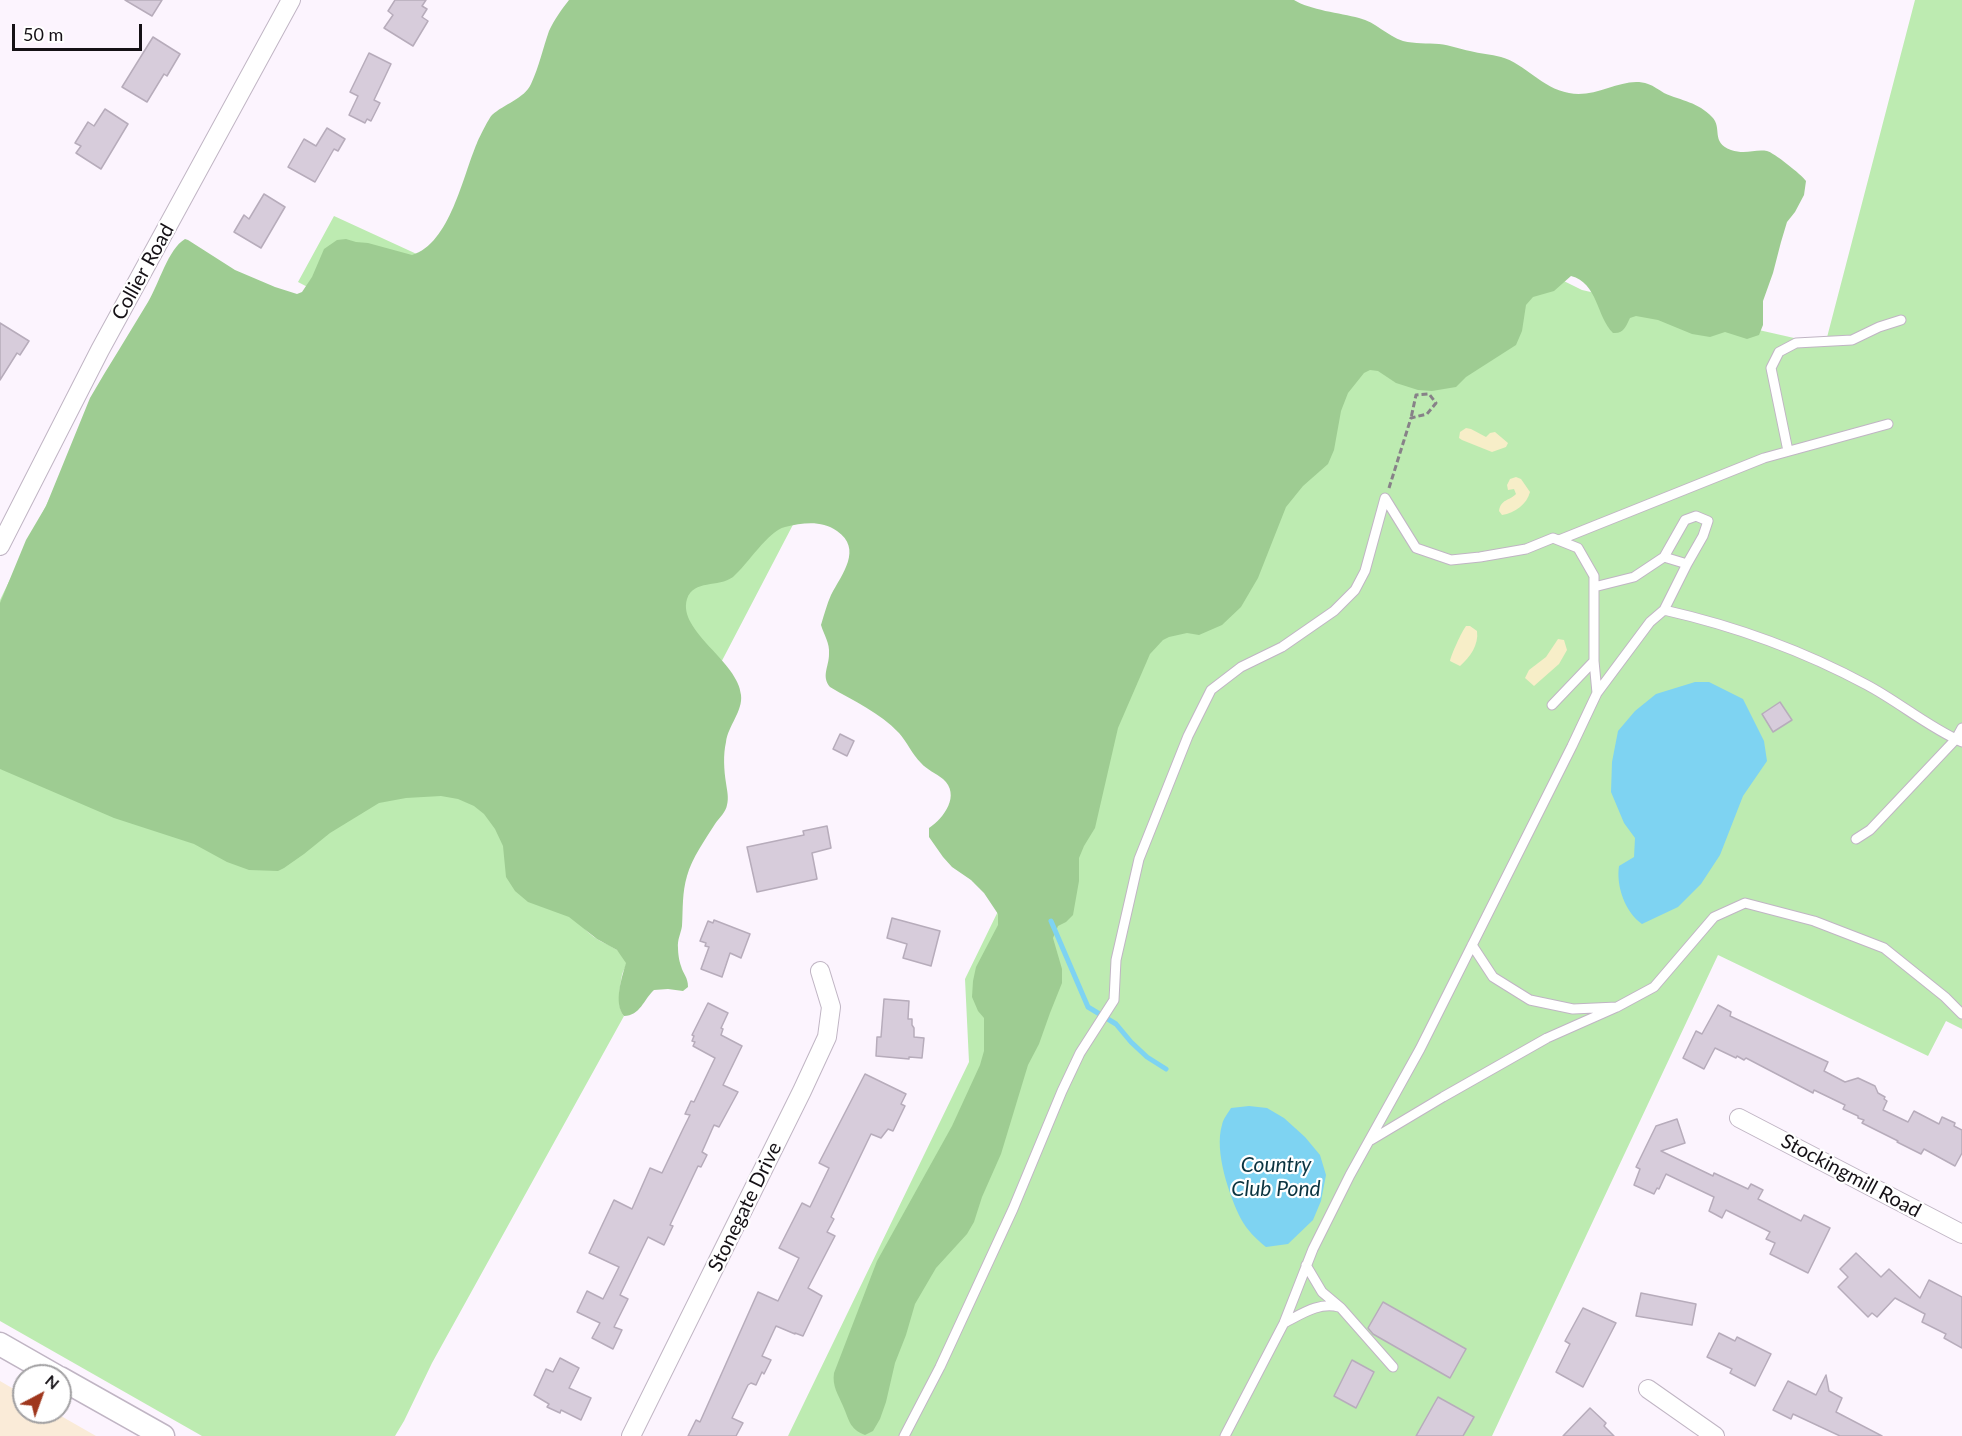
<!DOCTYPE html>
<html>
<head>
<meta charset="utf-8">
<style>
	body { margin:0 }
	#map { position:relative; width:1962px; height:1436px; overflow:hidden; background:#fcf4fe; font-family:Lato,sans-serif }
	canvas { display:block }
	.north { position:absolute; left:12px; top:1364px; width:60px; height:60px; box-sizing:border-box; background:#fff; border:2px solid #a1a0a2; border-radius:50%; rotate:41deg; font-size:16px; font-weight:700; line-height:24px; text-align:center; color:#151116 }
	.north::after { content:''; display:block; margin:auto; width:21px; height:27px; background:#9f371d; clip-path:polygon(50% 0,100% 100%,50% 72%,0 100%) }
	.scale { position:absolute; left:12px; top:24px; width:130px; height:27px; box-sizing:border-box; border:3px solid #151116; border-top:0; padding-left:8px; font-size:18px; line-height:21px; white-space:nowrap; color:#151116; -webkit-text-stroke:4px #fff; paint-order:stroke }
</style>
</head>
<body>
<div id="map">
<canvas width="1962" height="1436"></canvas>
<div class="north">N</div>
<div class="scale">50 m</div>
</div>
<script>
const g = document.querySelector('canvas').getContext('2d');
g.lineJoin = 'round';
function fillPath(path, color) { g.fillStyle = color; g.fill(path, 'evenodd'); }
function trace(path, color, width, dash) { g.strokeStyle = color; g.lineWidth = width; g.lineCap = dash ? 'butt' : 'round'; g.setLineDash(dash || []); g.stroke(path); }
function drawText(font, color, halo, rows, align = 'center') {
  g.font = font + ' Lato,sans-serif'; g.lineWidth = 4.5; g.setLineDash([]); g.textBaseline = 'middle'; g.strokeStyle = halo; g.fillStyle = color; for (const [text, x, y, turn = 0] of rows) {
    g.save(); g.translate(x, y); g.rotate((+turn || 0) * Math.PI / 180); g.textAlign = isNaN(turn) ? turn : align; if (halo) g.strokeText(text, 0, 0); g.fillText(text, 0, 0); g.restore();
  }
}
const education = new Path2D(`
	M0,1381L24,1395V1412H54L96,1436H0Z`);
const green = new Path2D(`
	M1915,0H1962V1029L1946,1021L1928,1056L1718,955L1492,1436H788L969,1062L965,979L1139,622L821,471L583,927C587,931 592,936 597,939C606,945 623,949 626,962C627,966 623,970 622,975C620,987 616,1006 624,1016L432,1363L404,1421L395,1436H202L0,1321V600L62,473L363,316L298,282L334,216L445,267L1283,142L1582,290L1825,345Z`);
const forest = new Path2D(`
	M569,0H1294C1310,10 1340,13 1359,18C1376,22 1387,36 1403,41C1415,44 1427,43 1439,44C1450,45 1460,49 1470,51C1480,54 1491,54 1501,57C1526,64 1541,88 1569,93C1597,99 1624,75 1648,84C1654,86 1659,90 1664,93C1682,101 1698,102 1712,117C1723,128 1710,142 1731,150C1746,155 1754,149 1767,151C1773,152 1802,175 1806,181L1804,195L1795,212L1787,222L1781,242L1773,273L1763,301V325L1759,335L1747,339L1725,332L1710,337L1692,334L1658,320L1636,316L1630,318C1626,326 1624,334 1613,333C1596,316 1598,283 1571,276L1554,291L1533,297L1526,305L1522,331L1516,345L1466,377L1456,387L1432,391L1418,390L1396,383L1378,371L1370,370L1364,373L1348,393L1341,411L1334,450L1328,464L1303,486L1286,507L1258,578L1241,607L1222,625L1199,635L1187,633L1169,637L1163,640L1150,654L1118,728L1095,828L1084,846L1079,858V881L1073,915L1066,922L1058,926L1053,938L1062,969V983L1050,1013L1039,1044L1028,1065L1001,1154L982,1197L974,1222L967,1234L936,1268L915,1304L906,1335L895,1363L886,1402L880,1419L873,1431L865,1435C849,1429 849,1419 843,1406C838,1394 832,1386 834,1373L877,1261L952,1126L980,1065L984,1051V1018L978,1011L972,997L973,981L976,967L998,925V914L984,893L971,880L952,867L943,857L929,837V828C944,818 961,795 943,779C936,773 927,770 921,763C912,754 907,742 899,733C879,712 855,702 830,687C821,676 829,667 829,654C830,643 824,635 821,625C824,615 827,604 831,595C842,574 863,549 837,531C821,520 803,523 785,527C768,531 748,564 733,577C718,588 694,579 687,599C677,631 739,662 741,695C743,711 728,726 726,742C723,755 724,770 726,783C727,790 729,798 727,805C726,812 719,818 715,824C705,840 692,858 687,876C682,893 683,908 682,926C681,933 677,940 678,948C678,953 679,961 681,966C683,974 688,977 688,987L683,991L668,989L654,990C644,999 640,1016 624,1016C613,1003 622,977 626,963L617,950L597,939L569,917L528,902L515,891L506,877L503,846L495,829L484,814L474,806L458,799L441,796L406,798L379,803L330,833L304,854L284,868L278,871L249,870L227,862L194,844L114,818L0,769V603L26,540L46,506L90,398C109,365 129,334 148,302C159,284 168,249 185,239L188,240L235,270L275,287L297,294L302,292L312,277L324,249L337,240L346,239L356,242L368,243L412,255C450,244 463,175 477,143C479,138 489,118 492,115C504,104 524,99 531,84C539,67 543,48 549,31C554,20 562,9 569,0Z`);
const sand = new Path2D(`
	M1466,428L1471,429L1486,437L1490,433L1495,432L1508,443L1506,447L1492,452L1462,440L1459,438L1460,432Z
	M1516,477L1521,479L1530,492C1527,504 1515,513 1502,515L1499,511C1501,499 1509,501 1516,494L1514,489L1508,490L1507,485L1510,479Z
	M1466,626H1470L1477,631C1479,645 1470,657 1460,666L1450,661C1451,655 1462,631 1466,626Z
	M1558,639L1564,640L1567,650L1559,664L1534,686L1525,678L1529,670L1546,657Z`);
const water = new Path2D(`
	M1695,682H1709L1743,699L1764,741L1767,761L1743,796L1720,855L1701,884L1678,907L1642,924C1625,912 1616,886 1619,866L1634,857L1635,838L1624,823L1611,792L1612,762L1618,731L1635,711L1656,694Z
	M1249,1106L1267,1108L1284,1118L1305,1137L1320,1155L1326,1175L1321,1201L1313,1220L1288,1244L1266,1247C1256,1239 1247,1230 1241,1219C1229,1195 1214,1151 1222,1125C1223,1119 1228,1113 1231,1108Z`);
const stream = new Path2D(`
	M1051,921L1088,1007L1116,1024L1131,1042L1147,1057L1166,1069`);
const building = new Path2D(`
	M125,0H162L152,16Z
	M395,0H426L422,6L427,9L422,17L428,21L413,46L384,28L393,15L388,11Z
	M153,37L180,54L167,76L164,74L147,102L122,87Z
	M369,53L391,64L374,100L380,103L371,121L367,119L365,123L349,115L358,96L350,92Z
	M105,109L128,124L101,169L76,153L81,146L75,143L88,122L94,126Z
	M327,128L345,139L338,151L334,149L315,182L288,167L304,139L316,146Z
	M264,194L285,207L261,248L234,232L244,215L249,219Z
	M0,323L29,341L20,355L17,353L0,380Z
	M1780,702L1792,720L1773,732L1762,714Z
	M840,734L854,741L847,756L833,749Z
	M827,826L831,848L812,853L817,879L757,892L747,847L804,835L803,831Z
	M892,918L940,931L931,966L903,958L907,944L887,938Z
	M714,920L750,934L741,958L730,953L722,977L701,969L709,947L705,946L706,943L700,941L708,921L713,923Z
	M884,999L909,1001L908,1019H912V1025L914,1028V1037L924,1038L922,1058L909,1057V1059L876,1056L877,1037H881Z
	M708,1003L728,1013L721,1028L723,1029L721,1035L742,1046L723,1085L738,1092L719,1127L714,1125L702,1152L707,1155L701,1167L698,1166L670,1225L673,1226L664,1245L648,1237L620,1295L628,1299L614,1327L622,1330L613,1349L592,1338L600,1323L577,1312L587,1291L603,1299L619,1267L589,1253L614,1200L632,1209L650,1168L662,1173L683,1129L690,1115L685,1114L691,1101L694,1102L715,1058L693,1046L695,1042L692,1041L694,1036L692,1035Z
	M1718,1005L1731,1012L1730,1016L1828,1062L1824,1071L1845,1082L1858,1078L1875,1086L1878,1093L1885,1097L1884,1099L1887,1101L1883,1110L1908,1122L1914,1111L1939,1124L1942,1117L1955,1123L1954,1126L1962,1130V1153L1955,1166L1924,1149L1921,1154L1897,1142L1898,1141L1862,1123L1864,1120L1858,1118V1116L1843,1109L1845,1105L1814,1090L1813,1093L1746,1058L1744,1060L1737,1056L1736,1058L1715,1048L1704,1069L1683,1058L1696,1031L1702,1034Z
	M865,1074L906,1094L901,1104L905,1106L893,1131L888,1129L881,1138L871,1134L831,1217L834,1219L827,1232L835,1236L808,1288L822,1296L803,1336L795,1333V1334L776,1326L762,1356L771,1360L764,1374L762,1372L756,1385L751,1383L748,1385L732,1418L743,1423L736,1436H688L696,1420L700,1422L758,1292L778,1301L799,1258L779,1248L802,1203L810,1207L829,1168L819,1163Z
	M1677,1119L1685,1143L1661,1151L1713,1176L1714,1173L1748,1189L1751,1184L1763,1190L1758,1199L1801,1221L1804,1215L1830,1228L1808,1273L1770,1254L1775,1243L1766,1239L1770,1232L1726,1210L1722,1218L1709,1211L1714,1197L1666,1174L1659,1189L1657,1188L1654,1194L1634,1185L1640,1169L1636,1167L1656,1126Z
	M1856,1253L1881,1277L1889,1269L1920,1298L1929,1280L1962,1297V1348L1944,1338L1946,1334L1922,1322L1925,1314L1895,1298L1877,1317L1872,1313L1868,1317L1838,1287L1848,1277L1840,1269Z
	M1641,1293L1696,1304L1692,1325L1636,1316Z
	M1383,1302L1466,1349L1450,1378L1373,1334L1368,1328Z
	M1583,1308L1616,1323L1583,1387L1556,1372L1570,1344L1565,1341Z
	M1719,1333L1735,1341L1737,1337L1771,1354L1755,1386L1730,1373L1732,1369L1707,1357Z
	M560,1358L579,1368L569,1388L591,1398L581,1420L561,1410L560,1413L547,1407L549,1404L534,1395L546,1369L553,1372Z
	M1352,1360L1374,1372L1356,1408L1334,1396Z
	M1826,1375L1829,1391L1842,1398L1836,1412L1882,1436H1840L1793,1414L1791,1419L1773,1410L1788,1381L1816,1395Z
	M1438,1397L1474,1417L1463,1436H1416Z
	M1590,1408L1606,1423L1604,1426L1614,1436H1563Z`);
const path = new Path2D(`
	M1389,488L1411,418L1427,414L1436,403L1429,394L1416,395L1411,418`);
const service = new Path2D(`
	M1788,451L1771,368L1779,352L1796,343L1852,340L1879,327L1901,320
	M1559,540L1764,458L1888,424
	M1594,587L1634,577L1664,557L1685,520L1696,516L1708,521L1703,536L1687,564L1664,557
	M1664,610L1687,564
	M1597,693L1650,622L1664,610C1735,626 1802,650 1867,685C1899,702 1928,727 1962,742
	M1856,839L1870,830L1956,739L1962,728
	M1617,1007L1654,987L1714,917L1745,903L1814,921L1884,948L1945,997L1962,1014
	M1371,1140L1443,1097L1547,1038L1617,1007L1573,1009L1530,1000L1493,977L1472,945
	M1306,1265L1322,1292L1341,1308L1393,1367
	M1284,1323C1302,1314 1318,1302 1339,1307
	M904,1436L940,1367L1013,1209L1062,1091L1080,1053L1114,1000L1116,960L1139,859L1188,736L1211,690L1241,667L1282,647L1334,611L1355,590L1365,571L1385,498L1416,548L1451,560L1480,557L1526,549L1553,538L1578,548L1594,576V661
	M1225,1436L1284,1323L1313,1249L1350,1175L1420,1049L1572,746L1597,693L1594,661L1552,705`);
const minor = new Path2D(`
	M0,546L100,350L291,0
	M1739,1118L1962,1234
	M1648,1389L1715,1436
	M631,1436L802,1091L827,1037L831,1007L820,971`);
const tertiary = new Path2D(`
	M0,1344L56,1376
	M60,1378L163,1436`);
const streetNames = [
	["Collier Road",143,272,-61],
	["Stockingmill Road",1851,1176,28],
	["Stonegate Drive",745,1207,-64]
];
const waterNames = [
	["Country",1276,1165],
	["Club Pond",1276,1189]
];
fillPath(education, '#faebd8');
fillPath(green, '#bdebb1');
fillPath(forest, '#9ecc92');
fillPath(sand, '#f7eec8');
fillPath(water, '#7ed3f2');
trace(stream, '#7ed3f2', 5);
fillPath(building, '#d7ccdb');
trace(building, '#b7acbb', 1.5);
trace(service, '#c0b5c4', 11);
trace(minor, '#c0b5c4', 20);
trace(tertiary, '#c0b5c4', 25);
trace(path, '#878188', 3, [6, 3]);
trace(service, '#fff', 9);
trace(minor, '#fff', 18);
trace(tertiary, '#fff', 22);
drawText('20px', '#151116', '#fff', streetNames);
drawText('italic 21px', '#0b3441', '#fff', waterNames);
</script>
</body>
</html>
